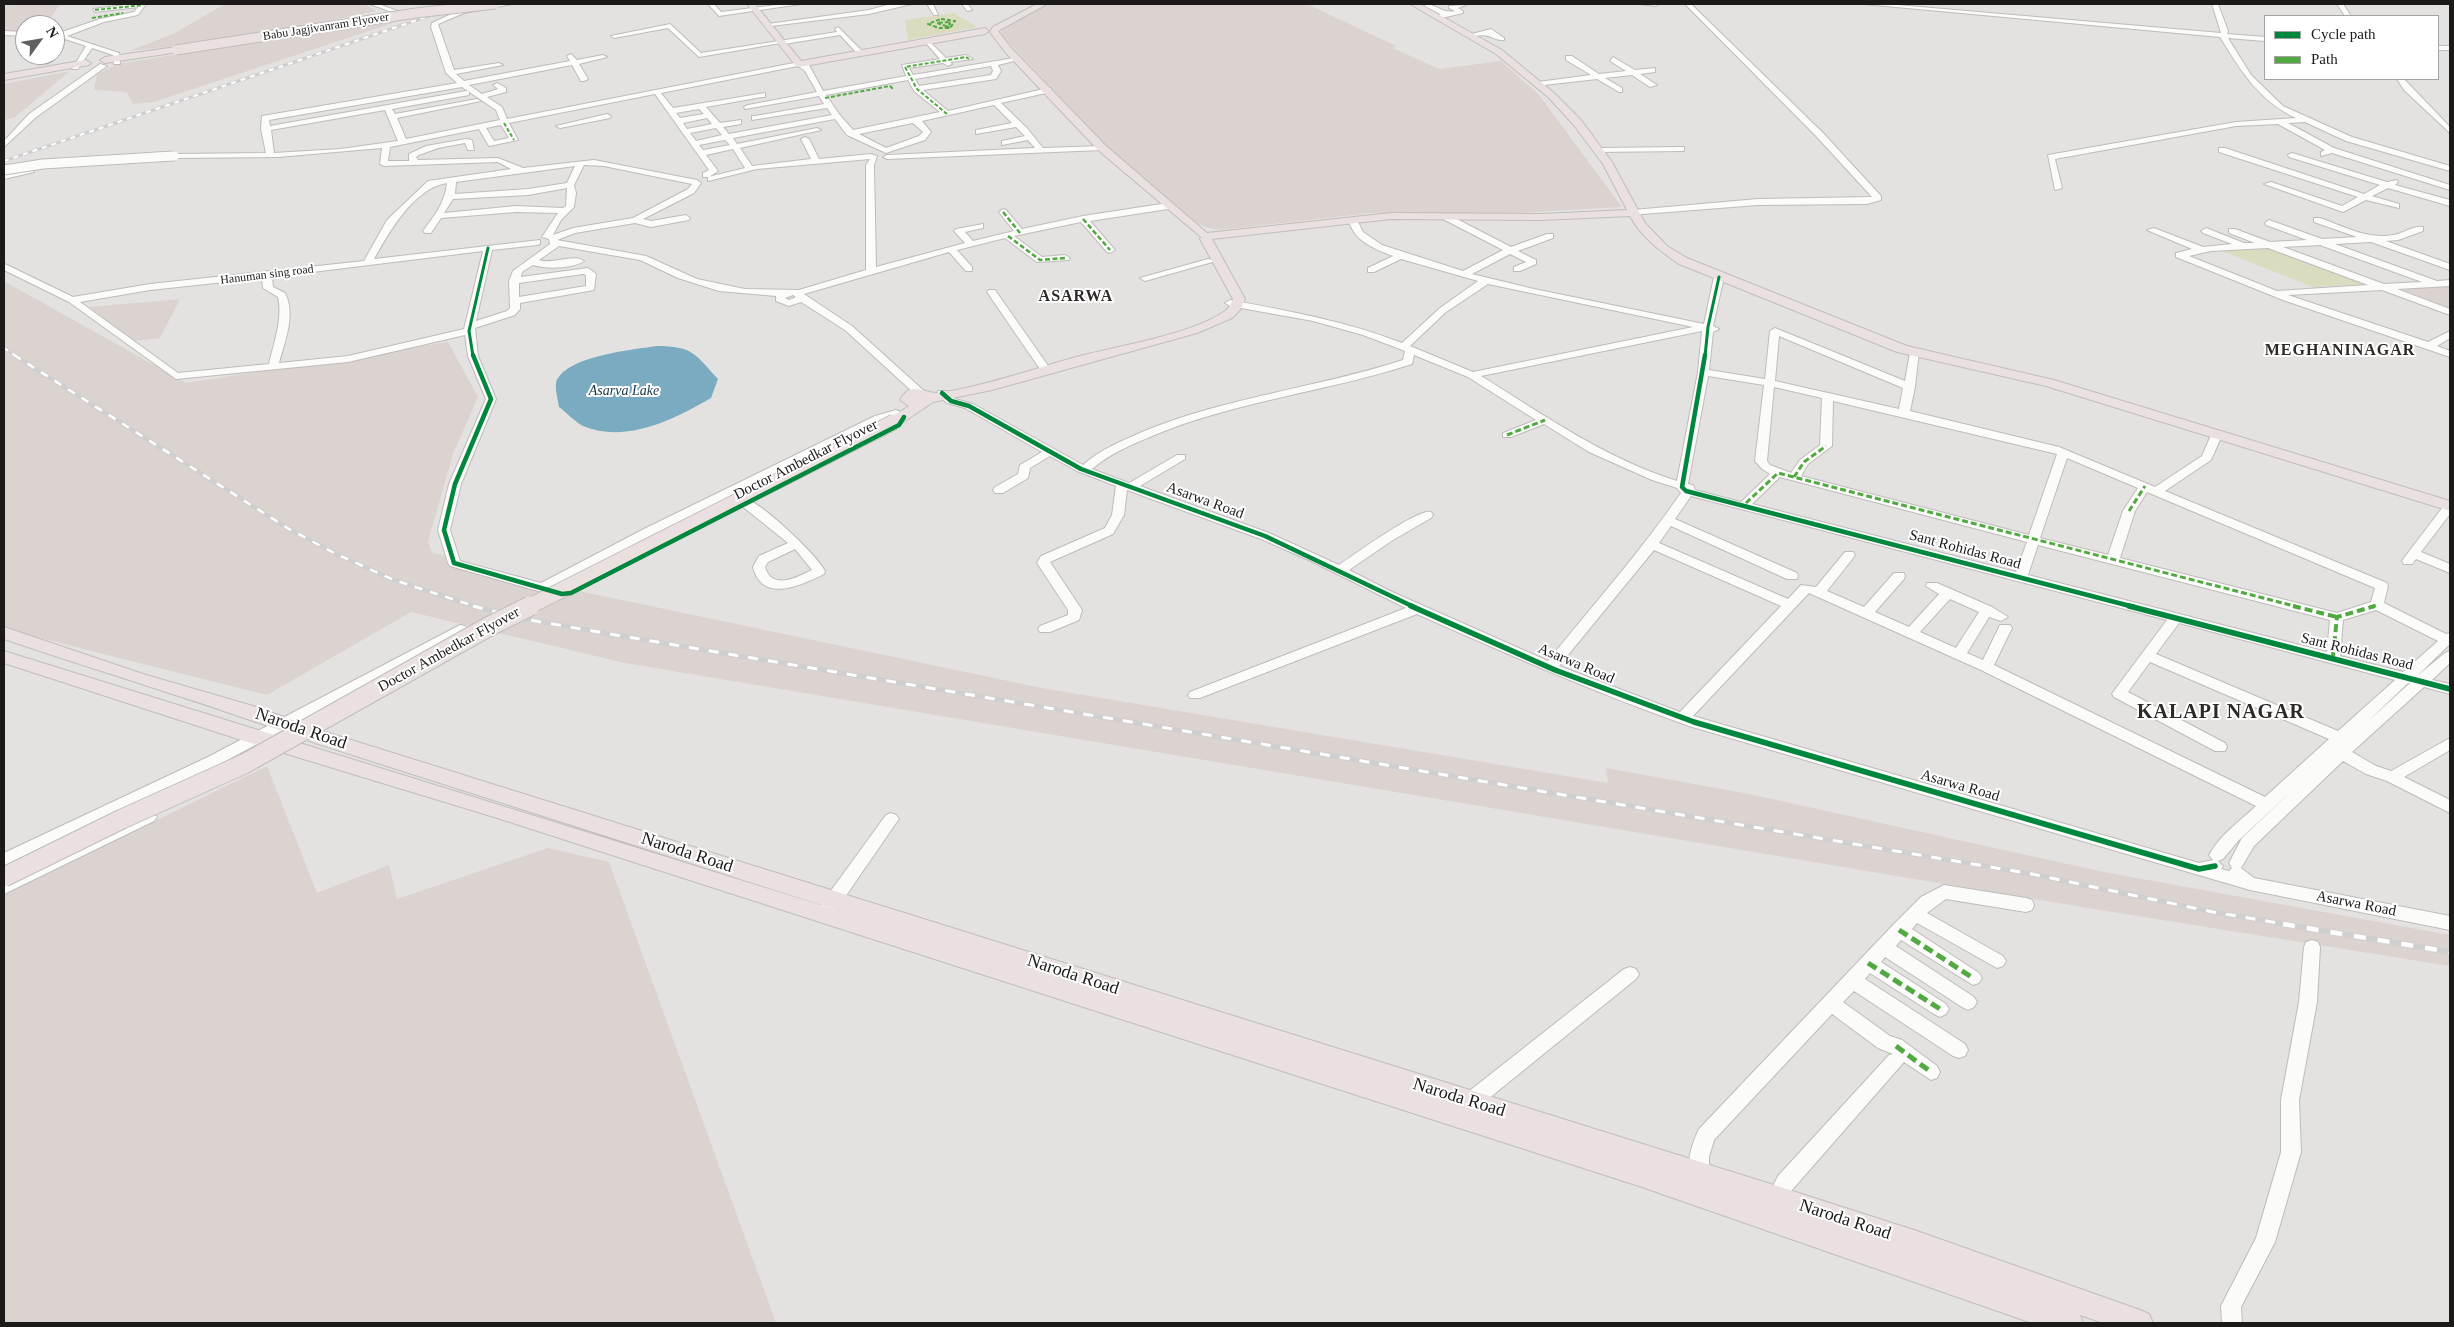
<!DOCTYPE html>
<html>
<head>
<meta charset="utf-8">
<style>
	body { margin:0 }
	#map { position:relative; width:2454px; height:1327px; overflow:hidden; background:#e4e2e0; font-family:"Times New Roman",serif }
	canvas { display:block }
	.frame { position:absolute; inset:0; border:5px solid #1c1a19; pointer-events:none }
	.legend { position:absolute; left:2264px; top:15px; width:175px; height:65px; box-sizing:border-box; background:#fff; border:1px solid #a4a3a3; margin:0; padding:6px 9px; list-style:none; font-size:15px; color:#1c1a19 }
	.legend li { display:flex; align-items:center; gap:10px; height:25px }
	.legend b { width:25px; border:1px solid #a4a3a3 }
	.north { position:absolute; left:15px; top:15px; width:50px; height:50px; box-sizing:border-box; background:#fff; border:1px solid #a4a3a3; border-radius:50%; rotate:58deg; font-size:14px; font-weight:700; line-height:20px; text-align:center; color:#1c1a19 }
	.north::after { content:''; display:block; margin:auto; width:18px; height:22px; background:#62605f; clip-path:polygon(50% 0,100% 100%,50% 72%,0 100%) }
</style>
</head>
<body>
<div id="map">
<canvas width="2454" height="1327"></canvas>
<div class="frame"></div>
<ul class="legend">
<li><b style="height:6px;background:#00873e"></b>Cycle path</li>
<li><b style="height:6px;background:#52a942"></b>Path</li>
</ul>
<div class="north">N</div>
</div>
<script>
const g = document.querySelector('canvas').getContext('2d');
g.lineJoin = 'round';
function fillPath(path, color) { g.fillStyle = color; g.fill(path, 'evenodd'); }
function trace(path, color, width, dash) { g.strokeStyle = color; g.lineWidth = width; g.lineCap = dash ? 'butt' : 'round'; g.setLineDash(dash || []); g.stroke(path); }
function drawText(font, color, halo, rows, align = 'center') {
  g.font = font + ' "Times New Roman",serif'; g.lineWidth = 4; g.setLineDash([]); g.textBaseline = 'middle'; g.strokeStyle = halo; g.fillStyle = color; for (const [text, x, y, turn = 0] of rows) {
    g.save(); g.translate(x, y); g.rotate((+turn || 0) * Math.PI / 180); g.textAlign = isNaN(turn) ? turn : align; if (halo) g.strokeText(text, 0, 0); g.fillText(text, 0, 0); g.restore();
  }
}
const built = new Path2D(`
	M20,4H60L46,25H25V32L4,31V6Z
	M225,4H364L377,11L288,29L186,45L129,51L173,34Z
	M1048,4H1307L1396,46L1393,48L1439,69L1501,61L1539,95L1622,207L1516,213H1372L1218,230L1205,227L1186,217L1103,142L1002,36V28Z
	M414,16L154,102L133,104L127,92L94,90L97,74L117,64Z
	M70,71L14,118L4,120V84Z
	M4,281L186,383L448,342L478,397L453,454L428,542L432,552L512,577L1042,688L1608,783L1606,768L1749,794L2104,872L2450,935V966L2100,910L625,663L411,612L267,695L4,629Z
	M2450,286V308L2404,290L2406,289Z
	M180,299L160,338L134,341L89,307Z
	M267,766L317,893L389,865L397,899L548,848L609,862L776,1323H4V895Z`);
const green = new Path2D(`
	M954,13L977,27L908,40L905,20Z
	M2271,247L2365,284L2313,287L2217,249Z`);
const water = new Path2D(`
	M656,346C693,346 695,354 718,379L711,398C675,419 626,444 583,426C575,422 566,412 559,407C558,400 555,389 556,383C564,356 632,350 656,346Z`);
const minor = new Path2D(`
	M133,4H146L138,15L104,22L67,36L119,53L120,64H114L113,55L92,48L78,69H72L86,46L56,36V34L100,19L134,12L138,7L95,12L93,9Z
	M370,4H379L405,14L389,17V15L394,13Z
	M498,4H512L464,13L438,24L454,70L499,63L503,65L456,74L464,81L570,61L567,56L571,54L577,60L603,55L607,57L579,64L588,79L584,81H581L572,65L469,85L482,94L498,89L493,85L497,83L506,88V92L487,97L502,107L507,119L804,61L809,65L823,91L906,76L902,65L940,59L924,41L927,39L946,58L966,55L973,59L950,62L952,64L948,66L943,63L909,68L913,75L1014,58L1018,60L998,65L1001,71L996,79L923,90L948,111L1048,88H1051V92L1001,103L1027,128L1043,148L1102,146L1106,148L1102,150L887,159L883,157L887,155L1035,148L1028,140L1002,145V141L1025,136L1016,127L976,134V130L1012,123L994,105L922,121L931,132L925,140L886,153L847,135L835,119L733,138L737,144L817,128L821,130L740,148L752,166L811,159L801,139L805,137L809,139L819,159L871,154L877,156L874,165L876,267L965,243L954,231L956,229L983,224V228L965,232L973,241L1014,231L999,212L1003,209L1006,210L1022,229L1083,216L1168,203L1172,206L1168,209L1090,221L1115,250L1110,253L1107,252L1081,222L1014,236L1042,257L1065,255L1070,258L1068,260L1037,262L1005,238L957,250L972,267V271H966L949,252L804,294L852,326L923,390L924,392L919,395L915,394L845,330L801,302L789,306L776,301V296L719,291L678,278L640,260L559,246L539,260C552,265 574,253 584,261C572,269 546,269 533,265L522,272L521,277L588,268L596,274L594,290L520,303V309L515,315L475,328L478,356L496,399L461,484L450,530L460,561L541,583L644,529L875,416L896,410L902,413L652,535L554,587L568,591L569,594L563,598L450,566L448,563L438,530L449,484L486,399L468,356L465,335L348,362L176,379L69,302L4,270V264L7,265L73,297L150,284L364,261L387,220L428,181L511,169L498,162L384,166L380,164L382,148L278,157L175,158L171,156L175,154L266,153L261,129L262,116L457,83L446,73L431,27L432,23L460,10ZM798,66L805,71L817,92L748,105L744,107L745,109L819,96L824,104L755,116H752V120L827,108L832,115L729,134L723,127L741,124V120L720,123L706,107L762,97H765V93L673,108L661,93ZM991,66L993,71L991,75L919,86L915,79ZM908,80L914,91L940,112L853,130L839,114L826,95ZM462,87L496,110L500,120L406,139L397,118L481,101L477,99L395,114L392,109L469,95V91H466L270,126L269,120ZM655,94L709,170L703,173V177H709L718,171L706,155L733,149L745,168L708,177V181L757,169L870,159L866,165V270L799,290L745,289L697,279L646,256L557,240L575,233L635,223L651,227L689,220L690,218L686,215L651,221L643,219L694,193L701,183L697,180L594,160L523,168L498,158L418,160L416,157L419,155L438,148L465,143L468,150H474L472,140L466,139L426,146L409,154V161H388L390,147L479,129L489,146L518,140L509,123ZM699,109L704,114L680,118L676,113ZM385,110L398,141L340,149L274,153L271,130ZM707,118L712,124L687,129L683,123ZM913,123L923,132L919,136L886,148L859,134ZM501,125L509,138L494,141L486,128ZM716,128L722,135L696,141L690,133ZM725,140L730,145L703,150L699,145ZM584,165L604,166L692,184L688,189L633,218L573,228L553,235L561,220L574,207L576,193L574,185ZM575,166L567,183L528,189L455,194L456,182ZM447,183C445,203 434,216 423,231L425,233H431L441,218L516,212L558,213L542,237L549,239L550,244L513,271L509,281L510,308L507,311L476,321L492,250L537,245L540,244V240L374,259C389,232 414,188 447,183ZM567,188L566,206L563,208L516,206L444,213L453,199L528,195ZM483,251L464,329L348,356L279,363C285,341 296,314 285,293L273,287L272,277ZM583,274L586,275V286L519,297V283ZM262,278L263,288L278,297C283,319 274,342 269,364L178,373L80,302L150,290ZM793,295L796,297L789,300L785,298Z
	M708,4H714L721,12L784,4H801L719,16Z
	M891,4H912L869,14L771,26L768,24L869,10Z
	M927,4H933L938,15H934Z
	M962,4H968L972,10L967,11Z
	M1425,4C1436,4 1443,14 1455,11L1449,8V6L1466,5L1458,8L1463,11V13L1442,18L1439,16L1440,14L1425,6Z
	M1640,4H1659L1656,6Z
	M1685,4H1691L1823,133L1881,196V200L1867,204L1758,205L1630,215V211L1633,210L1758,199L1872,197L1817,137Z
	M1864,4H1886L2221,33L2212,4H2218L2228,31L2227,34L2265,37V41L2228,38L2251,75L2283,106L2352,137L2450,166V171L2346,141L2305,122L2288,123L2334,148L2450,185V190L2332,153L2321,156V152L2325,150L2278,124L2236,126L2055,159L2062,188L2055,190L2048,155L2236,122L2296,118C2259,101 2241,71 2220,37Z
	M2337,4H2343L2351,16H2345Z
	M670,24L701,53L837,32L835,29L838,27L862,51L856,52L840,35L784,44L781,43L699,57L668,28L614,38L611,36Z
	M1491,29L1504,38V40C1492,41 1493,33 1475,36L1472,34Z
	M4,31L25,32V36L4,35Z
	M2438,46H2450V50H2438Z
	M1566,56H1572L1599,74L1626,71L1610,61L1613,57L1635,70L1655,68V72L1640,74L1657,85L1650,87L1632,75L1605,78L1622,88V92H1619L1597,79L1535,86L1534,84L1538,82L1591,75L1566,60Z
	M100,64L107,66L35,118L4,147V141L29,114Z
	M2397,79H2404L2450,127V133L2404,90Z
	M607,114L611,116L610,118L560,128L556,126Z
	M1681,147H1684V151L1598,152L1594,150L1598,148Z
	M2219,148H2225L2364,194L2380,185L2289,157L2288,155L2292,153L2387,182L2397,180L2398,182L2395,185L2450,200V206L2388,188L2372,196L2399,204V208L2366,200L2343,212L2264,184L2271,182L2342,206L2358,197L2219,152Z
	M31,168H34V172L4,179V175Z
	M1443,215H1449L1511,247L1547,234H1553V238L1518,251L1536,260V264L1520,271H1514V267L1526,262L1510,254L1472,274L1534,289L1704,324L1714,277L1722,275L1724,277L1713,326L1719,329L1713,332L1709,370L1765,379L1770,331L1775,328L1905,381L1910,353L1915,350L1919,351L1915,387L1910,411L2059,447L2155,487L2202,456L2212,433H2220L2222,435L2211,460L2165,491L2387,583L2388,586L2384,603L2446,634L2450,633V644L2417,676L2445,653L2450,651V663L2432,680L2450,684V694L2424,687L2352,752L2376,766L2391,771L2450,738V750L2404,777L2450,800V813L2387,781L2366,774L2343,761L2254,846L2241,868L2254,878L2450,916V930L2250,890L1689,726C1596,693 1507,654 1417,614L1200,698H1190L1188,695L1190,692L1406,608L1309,560L1261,539L1127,490L1124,515L1113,534L1050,562L1082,610L1079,620L1050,632H1040L1038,629L1040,626L1068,615V610L1037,563L1041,556L1105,528L1112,515L1116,486L1077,471L1050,456L1030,468L1028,478L1003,493H995L993,490L995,487L1018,474L1020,465L1042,452L965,408L947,403L938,395V391H946L955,399L973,404L1083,465C1099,450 1122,441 1142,432C1226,397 1317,388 1403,360L1405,351L1363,335L1313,321L1230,306L1225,303L1230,300C1289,311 1346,321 1402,343L1440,308L1478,281L1401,259L1374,272H1368V268L1393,256C1375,249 1353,241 1349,220L1356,218L1363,232L1382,245L1463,271L1503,250L1443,219ZM1488,284L1693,327L1473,372L1410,346L1446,312ZM1702,331L1698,372L1677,481C1606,459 1544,415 1481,376ZM1779,336L1903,388L1899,409L1775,381ZM1414,355L1468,377L1536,420L1503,433V437H1511L1544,424L1589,452L1652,480L1677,488L1681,493C1641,551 1593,605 1548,661L1390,591L1349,570L1393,540L1431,518L1433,515L1431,512C1417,509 1354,555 1339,565L1269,533L1140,486L1185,459V455H1177L1129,483L1092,469C1109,454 1131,445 1152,436C1235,401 1326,392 1412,364ZM1708,376L1764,385L1755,461L1762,469L1770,474L1741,502L1695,490L1693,485L1688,484ZM1774,387L1822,398L1820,445L1800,460L1791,473L1770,465L1767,461ZM1833,401L2057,454L2029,535L1801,476L1808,464L1832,446ZM2067,458L2138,488L2123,511L2108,555L2040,538ZM1780,477L2027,542L2016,572L1752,504ZM2147,492L2375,588L2371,602L2337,613L2120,558L2135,511ZM1691,496L2167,620L2114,691L2112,694L2114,697L2215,751H2225L2227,747L2225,743L2128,692L2150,662L2329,739L2265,797L1994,665L2012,628L2010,625H2000L1983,660L1967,653L1989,617L2001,621L2008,617L1992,607L1937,583H1927L1926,586L1939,594L1909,627L1875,612L1904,579L1905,576L1904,573H1894L1864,607L1827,591L1853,558L1855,555L1853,552H1845L1816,587L1801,585L1788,599L1659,543L1671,526L1787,579H1797L1798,576L1797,573L1675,519ZM2038,545L2330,620L2327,652L2028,575ZM1654,550L1781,606L1680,712L1559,666ZM1809,593L1981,670L2256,806C2240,821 2219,836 2209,855L2213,860L2199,863L1693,716ZM1950,599L1979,612L1956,648L1920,632ZM2376,610L2438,641L2403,672L2340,656L2343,620ZM2179,623L2395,680L2338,731L2156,654ZM2408,683H2410L2365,724ZM2300,783L2242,838L2229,863L2232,868L2229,871L2221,869L2223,866L2218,861L2223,859L2239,840Z
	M2314,218H2320C2343,226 2368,240 2393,235C2403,234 2413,225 2423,227V231L2398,240L2386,241L2450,264V270L2371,242L2335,244L2437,281L2450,280V286L2397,289L2450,309V315L2382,290L2288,295L2428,342L2450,331V338L2437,346L2450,351V357L2283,300L2176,257V253L2192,249L2147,230L2154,228L2203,247L2232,244L2203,233L2201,231L2206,228L2244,243H2255L2229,233V229H2235L2270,242L2307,240L2266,225L2265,223L2269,220L2322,239L2357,237L2314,222ZM2320,245L2422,282L2384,284L2283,247ZM2268,248L2368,285L2277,291L2189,256L2211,251Z
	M1208,259L1216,261L1145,281L1140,278Z
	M989,290H995L1051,370L1050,372H1042L987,292Z
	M746,499C763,504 817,555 825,571L824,574C802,585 762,604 753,567L759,556L788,543L742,506L740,503L742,500ZM795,549L812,570C798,577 772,591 765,567L768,562Z
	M2450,502V514L2421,552L2450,564V573L2416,559L2412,564H2404L2402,561L2404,558L2446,503Z
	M460,625L465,626L467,629L465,632L218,765L4,866V853L208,757Z
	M149,811L154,813L157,817L154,821L4,894V881Z
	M891,813L896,815L899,819L896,823L834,913L828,915L822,913L820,908L822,903L886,815Z
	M1944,885L2026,898L2032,900L2034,905L2032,910L2026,912L1946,899L1927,913L2003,956L2006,961L2003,966L1997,968L1917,923L1912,929L1979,973L1982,978L1979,983L1973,985L1901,940L1896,946L1974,997L1977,1002L1974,1007L1968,1010L1962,1007L1885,957L1881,962L1946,1004L1949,1009L1946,1014L1940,1017L1934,1014L1870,973L1865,979L1965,1044L1968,1050L1965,1056L1959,1058L1953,1056L1854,991L1843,1002L1890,1036L1902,1040L1937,1066L1940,1072L1937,1078L1931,1080L1904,1062L1792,1190L1784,1205L1777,1208L1770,1205L1767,1198L1778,1176L1889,1055L1893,1054L1878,1048L1832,1014L1714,1140L1709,1157V1173L1706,1180L1699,1182L1692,1180C1685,1163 1692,1144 1699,1129L1893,925L1921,897Z
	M2312,940L2318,942L2320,947L2317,1002L2299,1100L2301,1152L2275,1242L2241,1307L2242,1323H2222L2221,1306L2256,1238L2281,1152V1100L2299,1002L2304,947L2306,942Z
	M1630,967L1636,969L1639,974L1636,979L1477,1108L1470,1111L1463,1108L1461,1102L1463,1096L1624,969Z`);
const major = new Path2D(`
	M747,4H755L801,61L985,28L989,31L985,34L799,67L796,66Z
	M1037,4H1047L998,31L1011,48L1106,146L1207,233L1391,213L1541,214L1627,210L1603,164L1573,124L1548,97L1496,54L1410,4H1420L1502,50L1554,93L1581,120L1612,162L1645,223L1667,246L1687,258L1907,346L2054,380L2450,501V511L2046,386L1897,352L1679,264C1660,251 1641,237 1630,216L1541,220L1391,219L1212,239L1245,299L1240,310L1232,318L1197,333L992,390L933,402L899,425H889L887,422L889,419L909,406L900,400C910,381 923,392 936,393C940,393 946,391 951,391C993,383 1034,369 1076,357C1117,346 1191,335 1225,311C1229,308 1231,304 1233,299L1200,239L1201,237L1098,150L1005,52L990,32L993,27Z
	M176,47L179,48V52L105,63L100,60L105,57Z
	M86,60L91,63L89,65L4,80V74Z
	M4,627L143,674L253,706L329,733L1777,1186L1917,1231L2140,1310L2149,1314L2153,1323H2103L2080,1315L2083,1323H2032L1639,1186L494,817L241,740L4,663V651L856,916L315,743C213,705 107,674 4,639Z`);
const railFar3 = new Path2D(`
	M4,161L464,4
	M4,348L16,356`);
const railFar2 = new Path2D(`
	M14,355L289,529L336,554L394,580L477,607`);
const railFar1 = new Path2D(`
	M473,606L519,618L604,633L2032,874L2213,912L2290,925`);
const rail = new Path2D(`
	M2283,924L2450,952`);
const minorBridgeFar1 = new Path2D(`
	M153,157L175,156`);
const minorBridge = new Path2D(`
	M4,170L43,164L173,156`);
const majorBridgeFar2 = new Path2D(`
	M176,50L416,13L495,4`);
const majorBridgeFar1 = new Path2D(`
	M528,607L894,422`);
const majorBridge = new Path2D(`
	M4,877L122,819L244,764L488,627L530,606`);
const quietFar4 = new Path2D(`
	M95,10L143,5
	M92,18L123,13
	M941,19L955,21L950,28H939L928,24Z
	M949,22L950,24L946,26L937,23Z
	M946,26L950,28
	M825,98L890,86L894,90
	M947,114L917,89L905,67L966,57L969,59
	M504,123L514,140`);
const quietFar3 = new Path2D(`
	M1003,212L1020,233
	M1083,219L1110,250
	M1008,236L1040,260L1065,258`);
const quietFar2 = new Path2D(`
	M1507,435L1545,420
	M1794,477L1804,462L1826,446
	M1746,503L1778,473L2298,607
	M2129,511L2145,486
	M2370,607L2377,605`);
const quietFar1 = new Path2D(`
	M2293,606L2337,617
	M2333,656L2337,617L2375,606`);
const quiet = new Path2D(`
	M1899,930L1973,978
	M1868,963L1940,1009
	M1896,1046L1931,1072`);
const cyclewayFar2 = new Path2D(`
	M473,356L469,331L488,248
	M1705,356L1708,327L1719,277`);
const cyclewayFar1 = new Path2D(`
	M473,355L491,399L455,484L444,530L454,563L562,594L571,593L899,425L904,417
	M1705,355L1682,487L1686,491L2134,607
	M942,393L951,401L969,406L1081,469L1265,536L1414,607`);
const cycleway = new Path2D(`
	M1411,606L1555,670L1694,722L2199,869L2215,866
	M2129,606L2450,689`);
const farStreetnames = [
	["Babu Jagjivanram Flyover",326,27,-9],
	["Hanuman sing road",267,275,-7]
];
const farWaternames = [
	["Asarva Lake",624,391]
];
const streetNames = [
	["Doctor Ambedkar Flyover",806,460,-27],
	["Asarwa Road",1205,501,20],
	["Sant Rohidas Road",1965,550,15],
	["Doctor Ambedkar Flyover",449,650,-29],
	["Sant Rohidas Road",2357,652,14],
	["Asarwa Road",1576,664,23],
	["Asarwa Road",1960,786,16],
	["Asarwa Road",2356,904,11]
];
const farDistrictnames = [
	["ASARWA",1076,297],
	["MEGHANINAGAR",2340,351]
];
const nearStreetnames = [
	["Naroda Road",301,729,19],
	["Naroda Road",687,853,18],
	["Naroda Road",1073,975,18],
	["Naroda Road",1459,1098,17],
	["Naroda Road",1845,1220,18]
];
const districtNames = [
	["KALAPI NAGAR",2221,713]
];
fillPath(built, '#dbd3cf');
fillPath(green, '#dadbbf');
fillPath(water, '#7aabc0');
trace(minor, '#bebcbb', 2);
trace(major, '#bfbebd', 2);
fillPath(minor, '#fbfbfa');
fillPath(major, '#eae0e0');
trace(railFar3, '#d0cfcf', 3);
trace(railFar2, '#d0cfcf', 4.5);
trace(railFar1, '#d0cfcf', 5);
trace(rail, '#d0cfcf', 6);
trace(railFar3, '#fff', 2, [5]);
trace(railFar2, '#fff', 2.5, [8]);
trace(railFar1, '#fff', 3, [10]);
trace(rail, '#fff', 4.5, [12]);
trace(minorBridgeFar1, '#bebcbb', 9, []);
trace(minorBridge, '#bebcbb', 11, []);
trace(majorBridgeFar2, '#bfbebd', 11, []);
trace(majorBridgeFar1, '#bfbebd', 17, []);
trace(majorBridge, '#bfbebd', 21, []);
trace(minorBridgeFar1, '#fbfbfa', 8);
trace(minorBridge, '#fbfbfa', 9);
trace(majorBridgeFar2, '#eae0e0', 9);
trace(majorBridgeFar1, '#eae0e0', 15);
trace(majorBridge, '#eae0e0', 19);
trace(quietFar4, '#52a942', 2, [4, 2]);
trace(quietFar3, '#52a942', 2.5, [5, 2.5]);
trace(quietFar2, '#52a942', 3, [6, 3]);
trace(quietFar1, '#52a942', 4, [8, 4]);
trace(quiet, '#52a942', 5, [10, 5]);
trace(cyclewayFar2, '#00873e', 3);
trace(cyclewayFar1, '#00873e', 4.5);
trace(cycleway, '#00873e', 5.5);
drawText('12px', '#1c1a19', '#fff', farStreetnames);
drawText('italic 14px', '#153644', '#fff', farWaternames);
drawText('15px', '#1c1a19', '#fff', streetNames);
g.letterSpacing = '1px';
drawText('bold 16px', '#2d2927', '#fff', farDistrictnames);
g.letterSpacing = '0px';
drawText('18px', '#1c1a19', '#fff', nearStreetnames);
g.letterSpacing = '1px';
drawText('bold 20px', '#2d2927', '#fff', districtNames);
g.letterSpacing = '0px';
</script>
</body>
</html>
